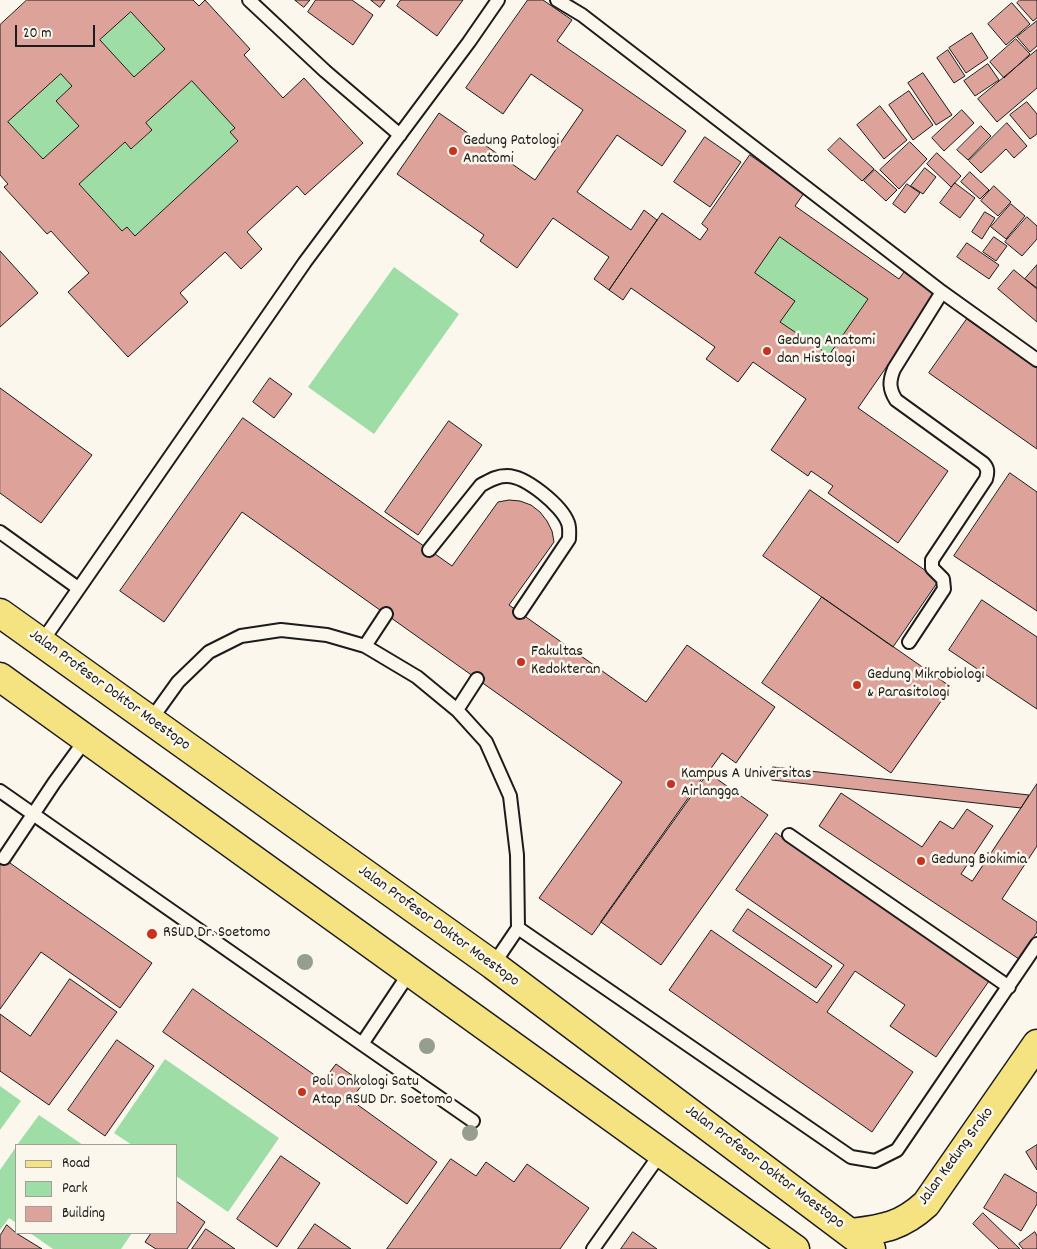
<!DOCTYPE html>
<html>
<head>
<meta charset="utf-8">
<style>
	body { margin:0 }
	#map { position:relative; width:1037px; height:1249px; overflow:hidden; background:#fbf7ec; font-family:Dekko,sans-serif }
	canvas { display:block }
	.legend { position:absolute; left:15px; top:1144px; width:162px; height:90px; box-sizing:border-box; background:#fbf7ec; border:1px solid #a29f99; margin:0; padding:6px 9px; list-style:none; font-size:15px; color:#1c1c1c }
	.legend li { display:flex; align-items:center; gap:10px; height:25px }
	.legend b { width:25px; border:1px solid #a29f99 }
	.scale { position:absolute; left:15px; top:25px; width:80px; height:22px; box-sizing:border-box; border:2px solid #1c1c1c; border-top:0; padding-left:6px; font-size:15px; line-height:18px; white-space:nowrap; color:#1c1c1c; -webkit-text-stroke:4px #fbf7ec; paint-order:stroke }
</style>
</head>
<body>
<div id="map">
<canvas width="1037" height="1249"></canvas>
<ul class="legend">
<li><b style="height:6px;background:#f5e382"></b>Road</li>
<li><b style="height:14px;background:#9edda5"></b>Park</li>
<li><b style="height:14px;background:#dda39a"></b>Building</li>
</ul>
<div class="scale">20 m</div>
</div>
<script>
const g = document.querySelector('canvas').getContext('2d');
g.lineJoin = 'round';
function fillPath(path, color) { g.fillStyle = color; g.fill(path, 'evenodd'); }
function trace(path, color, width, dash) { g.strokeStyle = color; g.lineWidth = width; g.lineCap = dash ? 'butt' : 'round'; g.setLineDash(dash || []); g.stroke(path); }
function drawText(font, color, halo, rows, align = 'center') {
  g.font = font + ' Dekko,sans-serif'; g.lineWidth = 5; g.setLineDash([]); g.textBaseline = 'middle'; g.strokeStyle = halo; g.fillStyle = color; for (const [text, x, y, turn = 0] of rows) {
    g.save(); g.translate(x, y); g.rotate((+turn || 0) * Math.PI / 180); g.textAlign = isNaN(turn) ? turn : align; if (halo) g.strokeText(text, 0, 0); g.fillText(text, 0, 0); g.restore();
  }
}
const green = new Path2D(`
	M131,12L165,49L134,77L100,40Z
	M61,74L72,86L56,101L79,126L43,159L8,122Z
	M192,81L235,128L230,132L238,141L135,236L127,227L122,231L79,184L125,142L132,149L152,130L146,123Z
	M780,237L868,299L829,355L780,322L755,273Z
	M394,267L459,314L374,434L308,387Z
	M165,1059L279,1138L228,1212L176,1176V1145H132L114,1133Z
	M0,1086L21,1101L0,1130Z
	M39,1115L83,1145H17Z
	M16,1147V1223L9,1218L0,1230V1170Z
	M30,1233H132L121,1249H53Z`);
const building = new Path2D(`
	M27,0H193L199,6L205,0L250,49L244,55L283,98L304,78L363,143L305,195L297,186L247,232L262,249L241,269L225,252L180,293L188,302L128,357L68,292L89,273L51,231L47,234L4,187L8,184L0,175V25ZM131,12L165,49L134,77L100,40ZM61,74L72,86L56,101L79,126L43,159L8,122ZM192,81L235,128L230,132L238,141L135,236L127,227L122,231L79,184L125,142L131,149L152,130L146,123Z
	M295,0H310L304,7Z
	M316,0H352L373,15L353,45L308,12Z
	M371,0H385L380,7Z
	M401,0H463L437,36L397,6Z
	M528,0H543L572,20L557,41L686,131L662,166L617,135L577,192L631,230L644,210L657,220L609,290L594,279L609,257L553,218L517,268L480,241L484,235L397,174L439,113L535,180L583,110L531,74L503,114L466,88Z
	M1020,0H1037V18L1033,21L1017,3Z
	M1012,3L1030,24L1006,45L988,24Z
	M1037,21V46L1030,52L1017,37Z
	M972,33L988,58L966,73L949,48Z
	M1016,39L1030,54L1004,78L990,62Z
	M948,50L965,76L954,83L937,58Z
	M1037,50V88L997,122L978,99Z
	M988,64L999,80L975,96L964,81Z
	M923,73L952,115L936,125L908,83Z
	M909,91L933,125L913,140L889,105Z
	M1027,102L1037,114V134L1030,139L1010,115Z
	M880,106L907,140L884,159L857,125Z
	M962,110L974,123L944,151L932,138Z
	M1007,123L1027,146L1014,158L1006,149L981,173L969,161Z
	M981,126L991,136L968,160L957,150Z
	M705,137L741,162L710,207L674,182Z
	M840,138L874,169L862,181L828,150Z
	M910,142L927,159L899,189L880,170Z
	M937,153L961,176L951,187L927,164Z
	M750,155L804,193L795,206L899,279L904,272L937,294L858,408L948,471L898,543L828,493L833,486L811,471L808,476L771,450L806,399L753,362L738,382L706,359L715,347L631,288L623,300L609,290L662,213L700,240L708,229L702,224ZM780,237L868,299L829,355L780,322L795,301L755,273Z
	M925,168L936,177L923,194L911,186Z
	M875,170L897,190L886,201L864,181Z
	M970,172L989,190L980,199L961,182Z
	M955,183L975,198L960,218L940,203Z
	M907,184L920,193L905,213L893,204Z
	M994,186L1011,202L998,216L981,201Z
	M1011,204L1025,216L1006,239L991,227Z
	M985,212L995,218L982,239L972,232Z
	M1027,217L1037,226V239L1022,256L1005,242Z
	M994,237L1007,246L996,261L983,252Z
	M967,243L999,265L989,279L957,257Z
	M0,251L38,293L0,327Z
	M1037,265V288L1025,279Z
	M1014,270L1037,289V322L998,289Z
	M967,319L1037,368V449L929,373Z
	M270,378L292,394L274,418L253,402Z
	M0,388L92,455L41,523L0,493Z
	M243,418L452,566L498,502L509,500L520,501L531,505L540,512L547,521L552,531L554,542L509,605L646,702L687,645L775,707L736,763L722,753L592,935L539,898L622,782L242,512L164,622L120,591Z
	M449,421L482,445L418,535L385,512Z
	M1010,473L1037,492V611L954,556Z
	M810,490L939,580L893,647L763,556Z
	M822,597L951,687L891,773L762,683Z
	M982,600L1037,637V709L949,650Z
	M773,767L1029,795L1021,808L772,780Z
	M707,772L768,815L661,965L601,922Z
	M1037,784V846L1002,899L1037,922V932L1019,959L819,826L841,793L922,847L940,821L953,829L967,809L993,826L961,874L972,881Z
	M776,833L989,981L936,1057L890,1026L905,1005L855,971L827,1012L913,1072L872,1132L669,990L711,930L817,1003L844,965L736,890Z
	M0,856L152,963L120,1008L41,952L0,1009Z
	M748,909L832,966L816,988L733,931Z
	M70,979L117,1012L49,1105L0,1071V1014L30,1036Z
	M193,989L323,1081L336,1064L363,1083L351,1100L437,1162L407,1204L163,1032Z
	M117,1040L154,1066L105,1136L68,1110Z
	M1037,1145V1170L1026,1152Z
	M281,1156L320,1183L277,1247L237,1219Z
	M451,1159L476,1176L486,1162L514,1182L527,1164L589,1208L560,1249H387Z
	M1005,1174L1037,1193V1204L1021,1231L984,1208Z
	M176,1201L205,1222L187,1249H156L145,1242L151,1233H176Z
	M983,1213L1020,1249H999L973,1224Z
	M315,1224L351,1249H298Z
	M7,1225L16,1233L42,1249H0V1236Z
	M206,1229L235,1249H192Z
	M633,1232L657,1249H621Z
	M1035,1232L1037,1236V1249H1023L1019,1244Z`);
const service = new Path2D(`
	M249,0L325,71L400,135
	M557,0L582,15L942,292L1037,360
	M0,532L78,588
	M429,550L481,485C489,481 496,476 506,476C525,475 562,506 568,523C570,528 569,534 569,539L520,612
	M909,642L944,589L943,579L932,568V560L986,479C988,472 988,468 983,463L896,400C889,389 889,381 894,369L942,292
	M41,643L305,262L469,42L498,0
	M365,646L386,614
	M457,710L477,679
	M150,721L178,682L209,652L241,636L281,630L327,635L365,646L417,677L457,710L486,742L510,796L517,855L518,928L493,965
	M0,791L362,1044L410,972
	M789,835L1009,987
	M4,858L54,783L86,739
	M518,928L851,1157L875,1161L897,1150L1037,944
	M362,1044L473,1121
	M593,1249L661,1153`);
const primary = new Path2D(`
	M0,613L493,965L871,1249
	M0,677L795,1249
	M852,1233C884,1229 902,1226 926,1204L1037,1044`);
const trees = [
	[305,962],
	[427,1046],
	[470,1133]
];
const markers = [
	[453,151,5,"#c8321e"],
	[767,351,5,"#c8321e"],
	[521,662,5,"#c8321e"],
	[857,685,5,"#c8321e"],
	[671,784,5,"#c8321e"],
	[921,861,5,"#c8321e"],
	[152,934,6,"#c8321e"],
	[302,1092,5,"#c8321e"]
];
const poiNames = [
	["Gedung Patologi",463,142],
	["Anatomi",463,160],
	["Gedung Anatomi",777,342],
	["dan Histologi",777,360],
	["Fakultas",531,653],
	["Kedokteran",531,671],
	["Gedung Mikrobiologi",867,676],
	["& Parasitologi",867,694],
	["Kampus A Universitas",681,775],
	["Airlangga",681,793],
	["Gedung Biokimia",931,861],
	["RSUD Dr. Soetomo",163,934],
	["Poli Onkologi Satu",312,1083],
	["Atap RSUD Dr. Soetomo",312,1101]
];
const streetNames = [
	["Jalan Profesor Doktor Moestopo",109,691,36],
	["Jalan Profesor Doktor Moestopo",438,927,36],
	["Jalan Kedung Sroko",957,1157,-54],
	["Jalan Profesor Doktor Moestopo",764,1168,37]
];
fillPath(green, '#9edda5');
fillPath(building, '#dda39a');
trace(building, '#1c1c1c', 1);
trace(service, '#1c1c1c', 16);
trace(primary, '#1c1c1c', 31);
trace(service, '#fbf7ec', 12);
trace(primary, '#f5e382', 28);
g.fillStyle = '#969e90';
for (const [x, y] of trees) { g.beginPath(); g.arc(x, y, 8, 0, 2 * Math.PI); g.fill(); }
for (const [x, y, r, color] of markers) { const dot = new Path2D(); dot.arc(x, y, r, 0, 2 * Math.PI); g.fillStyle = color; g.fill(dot); trace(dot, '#fbf7ec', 2); }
drawText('16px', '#1c1c1c', '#fbf7ec', poiNames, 'left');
drawText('16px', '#1c1c1c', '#fbf7ec', streetNames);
</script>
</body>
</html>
